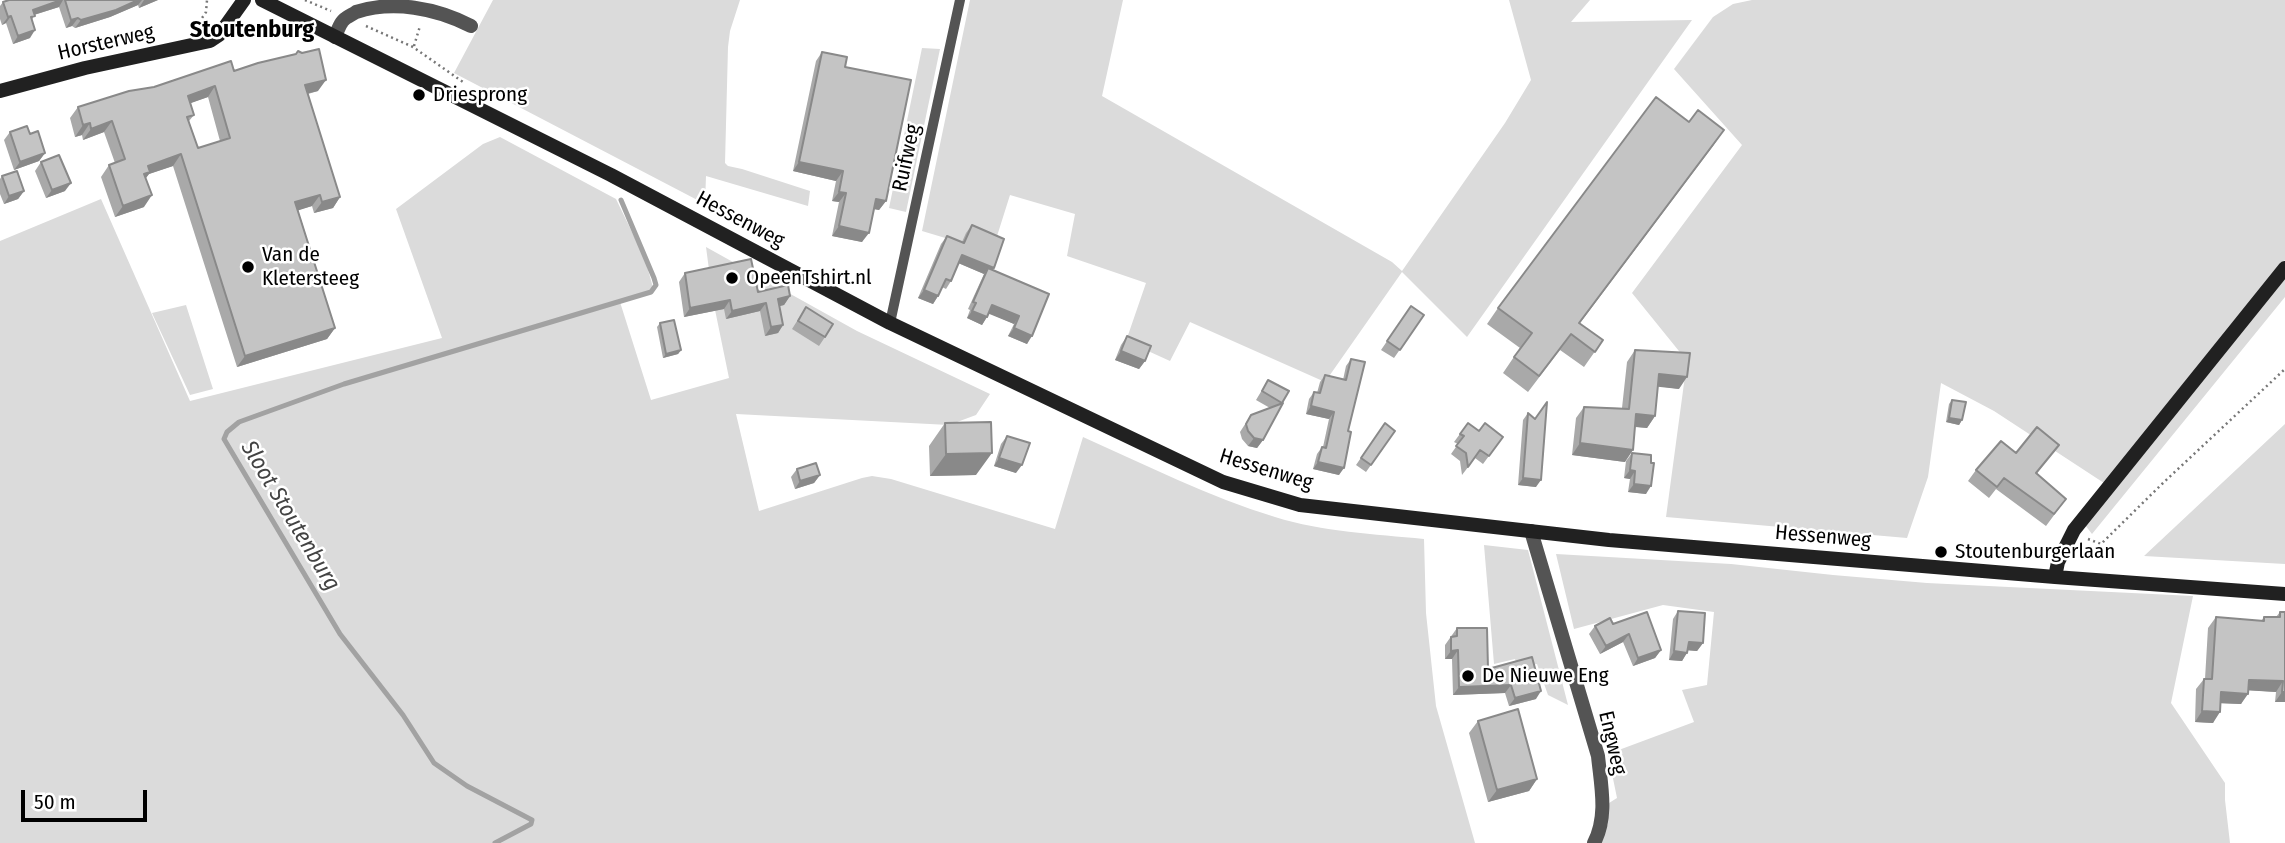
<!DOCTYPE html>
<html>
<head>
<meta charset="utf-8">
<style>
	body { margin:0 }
	#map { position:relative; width:2285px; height:843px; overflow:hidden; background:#fff; font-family:"Fira Sans Condensed",sans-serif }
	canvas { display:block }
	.scale { position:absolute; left:21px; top:790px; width:126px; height:32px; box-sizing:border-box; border:4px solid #000; border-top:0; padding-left:9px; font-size:21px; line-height:24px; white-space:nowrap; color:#000; -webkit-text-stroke:5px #fff; paint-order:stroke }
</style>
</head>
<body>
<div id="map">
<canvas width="2285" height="843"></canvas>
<div class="scale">50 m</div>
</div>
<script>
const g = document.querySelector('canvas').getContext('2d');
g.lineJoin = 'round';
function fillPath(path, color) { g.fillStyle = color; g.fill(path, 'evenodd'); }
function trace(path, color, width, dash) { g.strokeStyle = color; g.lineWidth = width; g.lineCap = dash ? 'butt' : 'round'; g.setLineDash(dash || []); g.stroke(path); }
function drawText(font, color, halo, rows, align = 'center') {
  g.font = font + ' "Fira Sans Condensed",sans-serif'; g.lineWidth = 5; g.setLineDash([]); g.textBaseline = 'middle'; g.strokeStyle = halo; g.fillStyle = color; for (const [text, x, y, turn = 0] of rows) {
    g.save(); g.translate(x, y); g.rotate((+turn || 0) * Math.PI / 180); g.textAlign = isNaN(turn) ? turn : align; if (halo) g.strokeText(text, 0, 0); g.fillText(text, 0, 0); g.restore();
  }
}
const green = new Path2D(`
	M493,0H740L730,31L728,47L725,163L728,166L742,169L810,191L808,206L706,176L705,204L454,73Z
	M970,0H1123L1102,96L1392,262L1402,271L1505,123L1531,80L1509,0H1590L1571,22L1692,20L1467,337L1402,272L1325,382L1190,322L1170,361L1126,341L1146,283L1067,256L1075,214L1010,195L992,252L922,231Z
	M1752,0H2285V260L2230,325L2104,483L1994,411L1941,383L1928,477L1907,538L1666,517L1687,361L1632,293L1742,145L1674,69L1713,17L1733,4Z
	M922,48L940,49L906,212L889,208Z
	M500,137L616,199L645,259L654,291L620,302L651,400L729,378L713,300L706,247L857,331L990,394L976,415L949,425L736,414L759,511L862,478L872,476L891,479L1055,529L1083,437C1146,465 1209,497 1275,517C1323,532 1374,534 1424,539L1426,613L1436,706L1475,843H0V241L101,199L190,401L442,338L396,209L483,144Z
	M2285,276V297L2092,534L2085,525Z
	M186,305L213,389L190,395L152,313Z
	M2285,424V564L2144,556Z
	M1484,545L1528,550L1568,705L1548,695L1537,664L1518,667L1515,659L1494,664Z
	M1556,554L1731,564L1833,575L1927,583L2193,596L2171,703L2225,783V800L2230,843H1598L1608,824L1609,803L1617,798L1608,754L1694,722L1682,690L1707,685L1714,612L1663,605L1574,629Z`);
const stream = new Path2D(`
	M495,843L531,824L532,820L467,786L434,763L403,715L340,634L224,439L227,432L239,422L344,384L651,292L656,285L654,278L621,200`);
const path = new Path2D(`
	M305,0L331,11
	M366,26L413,47L463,82
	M196,27L206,12L207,0
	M414,46L420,26
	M2088,539L2101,544L2163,483L2285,369`);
const lane = new Path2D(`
	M890,323L960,0`);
const street = new Path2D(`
	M335,37C337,32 339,26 342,22C345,17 352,15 356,12C393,0 436,8 471,26
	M1531,531L1598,756C1601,786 1608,816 1594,843`);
const secondary = new Path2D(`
	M262,0L611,175L890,323L1223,482L1300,505L1609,540L2055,577L2285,594
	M0,91L85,68L210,41L219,35L244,0
	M2055,577L2058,562L2074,530L2285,268`);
const wall = new Path2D(`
	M9,0H158L139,8L138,5L110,17L75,28L72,26L66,28L59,7L34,15L32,20L30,38L13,44L6,23L2,25L0,19V6L3,2Z
	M822,52L845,67L886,201L879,210L874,209L862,242L832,236L839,202L832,201L836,181L793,171L816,61Z
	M234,71L318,91L308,94L340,197L333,208L314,213L312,206L298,210L335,328L327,339L237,367L173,166L149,174L145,179L144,207L115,217L101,177L109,165L115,163L104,132L83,140L82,135L75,137L70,118L78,107L154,87ZM208,97L220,141L198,148L189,121L194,115L190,103Z
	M1724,130L1579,323L1603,340L1584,367L1560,350L1528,392L1503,373L1520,348L1487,324L1498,308Z
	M10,132L30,134L45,153L39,161L14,170L4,140Z
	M41,162L65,191L46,198L35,171Z
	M2,176L24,191L18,199L4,204L0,194V179Z
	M972,225L993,270L1049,294L1027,344L1008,336L1014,324L989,313L982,325L967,318L970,310L968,309L984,274L958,263L951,281L946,289L942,287L938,296L933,304L918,298L941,244L947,236L962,242L966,233Z
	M685,273L758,292L790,296L784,305L779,306L783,325L778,333L765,336L760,311L726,319L724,309L684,317L679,282Z
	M1411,306L1424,315L1394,358L1381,350Z
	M806,307L825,337L819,346L792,329Z
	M660,323L681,350L678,354L663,358L657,327Z
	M1127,336L1145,361L1139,369L1115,360L1121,345Z
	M1635,350L1679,389L1658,386L1655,416L1647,428L1635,427L1625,462L1572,455L1576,418L1584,407L1622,408L1627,362Z
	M1351,359L1348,431L1339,475L1313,469L1317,454L1322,447H1323L1329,419L1306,414L1309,399L1314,392L1317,393L1320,382L1325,375L1343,380L1346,366Z
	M1268,380L1289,391L1263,440L1257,448L1248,446L1242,439L1240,432L1251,415L1270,408L1256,400Z
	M1952,400L1962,420L1959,425L1946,422L1949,404Z
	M1528,413L1536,487L1518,485L1523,420Z
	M945,423L976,475L930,476L929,446Z
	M1385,423L1395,431L1366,472L1356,465Z
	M1468,423L1479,431L1503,437L1483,464L1475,458L1462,475L1460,461L1451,454L1458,444L1454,442Z
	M1007,436L1016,473L994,466L1001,444Z
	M2059,445L2037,473L2066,499L2046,526L1996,489L1989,498L1968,481L1976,470L2016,453Z
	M1632,453L1651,463L1646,494L1628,492L1630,479L1624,478L1626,461Z
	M797,469L820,475L814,483L795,489L791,477Z
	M1678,611L1703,643L1697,651L1688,650L1682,661L1669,660L1673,619Z
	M2280,612L2285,702H2275L2276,692L2248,690L2241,704L2221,703L2213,723L2195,722L2196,689L2204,679H2205L2208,628L2216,617L2261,621L2264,617H2276Z
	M1613,624L1661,650L1655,658L1633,666L1623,642L1600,654L1589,634L1595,626Z
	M1457,628L1488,669L1536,699L1509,706L1505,693L1453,695L1452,659H1445V645Z
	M1478,721L1537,779L1529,791L1488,802L1469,733Z`);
const shadedWall = new Path2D(`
	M61,0H63L59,7L27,17L33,10Z
	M138,0H142L138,5L110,17L75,28L81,20Z
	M144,0H158L139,8Z
	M11,16L6,23L2,25L8,17Z
	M78,18L72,26L66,28L71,20Z
	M35,30L30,38L13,44L18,36Z
	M326,80L318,91L297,96L305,85Z
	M215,86L208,97L180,107L188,96Z
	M112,121L104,132L83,140L91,129Z
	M90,123L82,135L75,137L83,125Z
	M1724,130L1713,146L1568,339L1579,323Z
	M45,153L39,161L14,170L20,162Z
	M181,154L173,166L149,174L142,183L136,185L148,166Z
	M799,162L843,171L836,181L793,171Z
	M71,183L65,191L46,198L52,190Z
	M24,191L18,199L4,204L9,196Z
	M839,192L846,193L839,202L832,201Z
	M152,195L144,207L115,217L123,206Z
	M320,195L312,206L287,214L295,202Z
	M340,197L333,208L314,213L322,202Z
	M876,199L886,201L879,210L869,208Z
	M839,226L869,233L862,242L832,236Z
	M962,255L994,268L989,276L988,268L984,274L956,262Z
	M924,290L938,296L933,304L918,298Z
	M790,296L784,305L772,308L778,299Z
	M730,300L724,309L684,317L690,308Z
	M766,303L760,311L726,319L732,311Z
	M992,305L1019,316L1014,324L987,313Z
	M972,311L987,317L982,325L967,318Z
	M783,325L778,333L765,336L771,327Z
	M335,328L327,339L237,367L245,356Z
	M1014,328L1032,336L1027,344L1008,336Z
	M681,350L678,354L663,358L666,354Z
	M1121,351L1145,361L1139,369L1115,360Z
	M1659,374L1687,377L1679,389L1651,386Z
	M1311,406L1334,412L1329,419L1306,414Z
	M1636,414L1655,416L1647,428L1628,426Z
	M1949,418L1962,420L1959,425L1946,422Z
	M1254,438L1263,440L1257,448L1248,446Z
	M1580,443L1633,450L1625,462L1572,455Z
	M992,453L976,475L930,476L946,454Z
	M999,458L1022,465L1016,473L994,466Z
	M1318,462L1344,468L1339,475L1313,469Z
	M1630,470L1635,471L1630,479L1624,478Z
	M820,475L814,483L795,489L800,481Z
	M1523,478L1541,480L1536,487L1518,485Z
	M1634,484L1651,486L1646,494L1628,492Z
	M1629,634L1623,642L1600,654L1606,646Z
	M1689,642L1703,643L1697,651L1683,650Z
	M1458,650L1452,659H1445L1451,651Z
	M1661,650L1655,658L1633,666L1638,658Z
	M1674,651L1687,653L1682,661L1669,660Z
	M2249,680L2283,681L2276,692L2242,690Z
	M1511,685L1505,693L1453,695L1459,687Z
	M1541,691L1536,699L1509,706L1515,698Z
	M2221,692L2248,694L2241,704L2214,703Z
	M2282,692H2285V702H2275Z
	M2202,711L2220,712L2213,723L2195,722Z
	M1537,779L1529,791L1488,802L1497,790Z`);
const building = new Path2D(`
	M9,0H61L33,10L35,16L31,17L35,30L18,36L11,16L8,17L3,2Z
	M65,0H138L116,10L81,20L78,18L71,20Z
	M319,49L326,80L305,85L340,197L322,202L320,195L295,202L335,328L245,356L181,154L148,166L150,172L144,174L152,195L123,206L109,165L125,159L112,121L91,129L90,123L83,125L78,107L129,91L154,87L231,61L234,71L258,63L296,54L298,51L302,53ZM215,86L230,138L198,148L187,117L194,115L188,96Z
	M822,52L847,57L845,67L911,80L886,201L876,199L869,233L839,226L846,193L839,192L843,171L799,162Z
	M1656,97L1689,122L1698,110L1724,130L1579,323L1603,340L1595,352L1571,334L1539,376L1514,357L1532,333L1498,308Z
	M27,126L30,134L38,131L45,153L20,162L10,132Z
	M59,155L71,183L52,190L41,162Z
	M17,171L24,191L9,196L2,176Z
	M972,225L1004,239L994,268L962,255L951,281L946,279L938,296L924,290L947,236L964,243Z
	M751,259L758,292L788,285L790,296L778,299L783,325L771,327L766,303L732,311L730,300L690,308L685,273Z
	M988,268L1049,294L1032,336L1014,328L1019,316L992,305L987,317L972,311L976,303L973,302Z
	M1411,306L1424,315L1400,350L1387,341Z
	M806,307L833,324L825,337L798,321Z
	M674,320L681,350L666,354L660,323Z
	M1127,336L1151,346L1145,361L1121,351Z
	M1635,350L1690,353L1687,377L1659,374L1655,416L1636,414L1633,450L1580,443L1584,407L1629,409Z
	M1351,359L1365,362L1348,431L1351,432L1344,468L1318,462L1322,447L1326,448L1334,412L1311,406L1314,392L1320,393L1325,375L1346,380Z
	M1268,380L1289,391L1282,403L1262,391Z
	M1952,400L1966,402L1962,420L1949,418Z
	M1547,402L1541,480L1523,478L1528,413L1535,419Z
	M1283,403L1263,440L1254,438L1248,431L1246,424L1251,415Z
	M991,422L992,453L946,454L945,423Z
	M1385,423L1395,431L1371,465L1361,458Z
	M1468,423L1479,431L1485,423L1503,437L1489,456L1480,450L1468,467L1466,453L1456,446L1464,436L1460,434Z
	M2037,427L2059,445L2036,473L2066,499L2054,514L2004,478L1997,487L1976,470L2001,441L2016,453Z
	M1007,436L1030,443L1022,465L999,458Z
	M1632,453L1651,455V463H1654L1651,486L1634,484L1635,471L1630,470Z
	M816,463L820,475L800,481L797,469Z
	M1678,611L1705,613L1703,643L1689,642L1687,653L1674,651Z
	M1647,612L1661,650L1638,658L1629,634L1606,646L1595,626L1610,618L1613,624Z
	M2280,612H2285V692H2282L2283,681L2249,680L2248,694L2221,692L2220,712L2202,711L2204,679H2212L2216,617L2264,621V617H2280Z
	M1457,628H1487L1488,669L1532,657L1541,691L1515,698L1511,685L1459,687L1458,650L1451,651V637L1457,636Z
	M1518,709L1537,779L1497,790L1478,721Z`);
const markers = [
	[419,95,7,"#000"],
	[248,267,7,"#000"],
	[732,278,7,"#000"],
	[1941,552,7,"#000"],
	[1468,676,7,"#000"]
];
const streetNames = [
	["Horsterweg",106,43,-13],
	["Ruifweg",907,158,-78],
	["Hessenweg",740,220,28],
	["Hessenweg",1266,470,17],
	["Hessenweg",1823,537,5],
	["Engweg",1612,743,77]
];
const poiNames = [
	["Driesprong",433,95],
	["Van de",262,255],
	["Kletersteeg",262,279],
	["OpeenTshirt.nl",746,278],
	["Stoutenburgerlaan",1955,552],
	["De Nieuwe Eng",1482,676]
];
const waterNames = [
	["Sloot Stoutenburg",290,516,59]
];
const quarterNames = [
	["Stoutenburg",252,30]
];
fillPath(green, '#dbdbdb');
trace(stream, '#a2a2a2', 5);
trace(path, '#767676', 2.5, [2, 3.5]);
trace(lane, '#545454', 10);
trace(street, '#545454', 14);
trace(secondary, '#212121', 14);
fillPath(wall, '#a9a9a9');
fillPath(shadedWall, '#898989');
fillPath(building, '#c4c4c4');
trace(building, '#898989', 2);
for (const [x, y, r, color] of markers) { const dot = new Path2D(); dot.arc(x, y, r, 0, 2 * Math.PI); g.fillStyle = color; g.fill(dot); trace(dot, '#fff', 2.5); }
drawText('21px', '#000', '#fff', streetNames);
drawText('21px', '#000', '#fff', poiNames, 'left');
drawText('italic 23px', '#434343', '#fff', waterNames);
drawText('bold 24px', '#000', '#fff', quarterNames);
</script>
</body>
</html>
